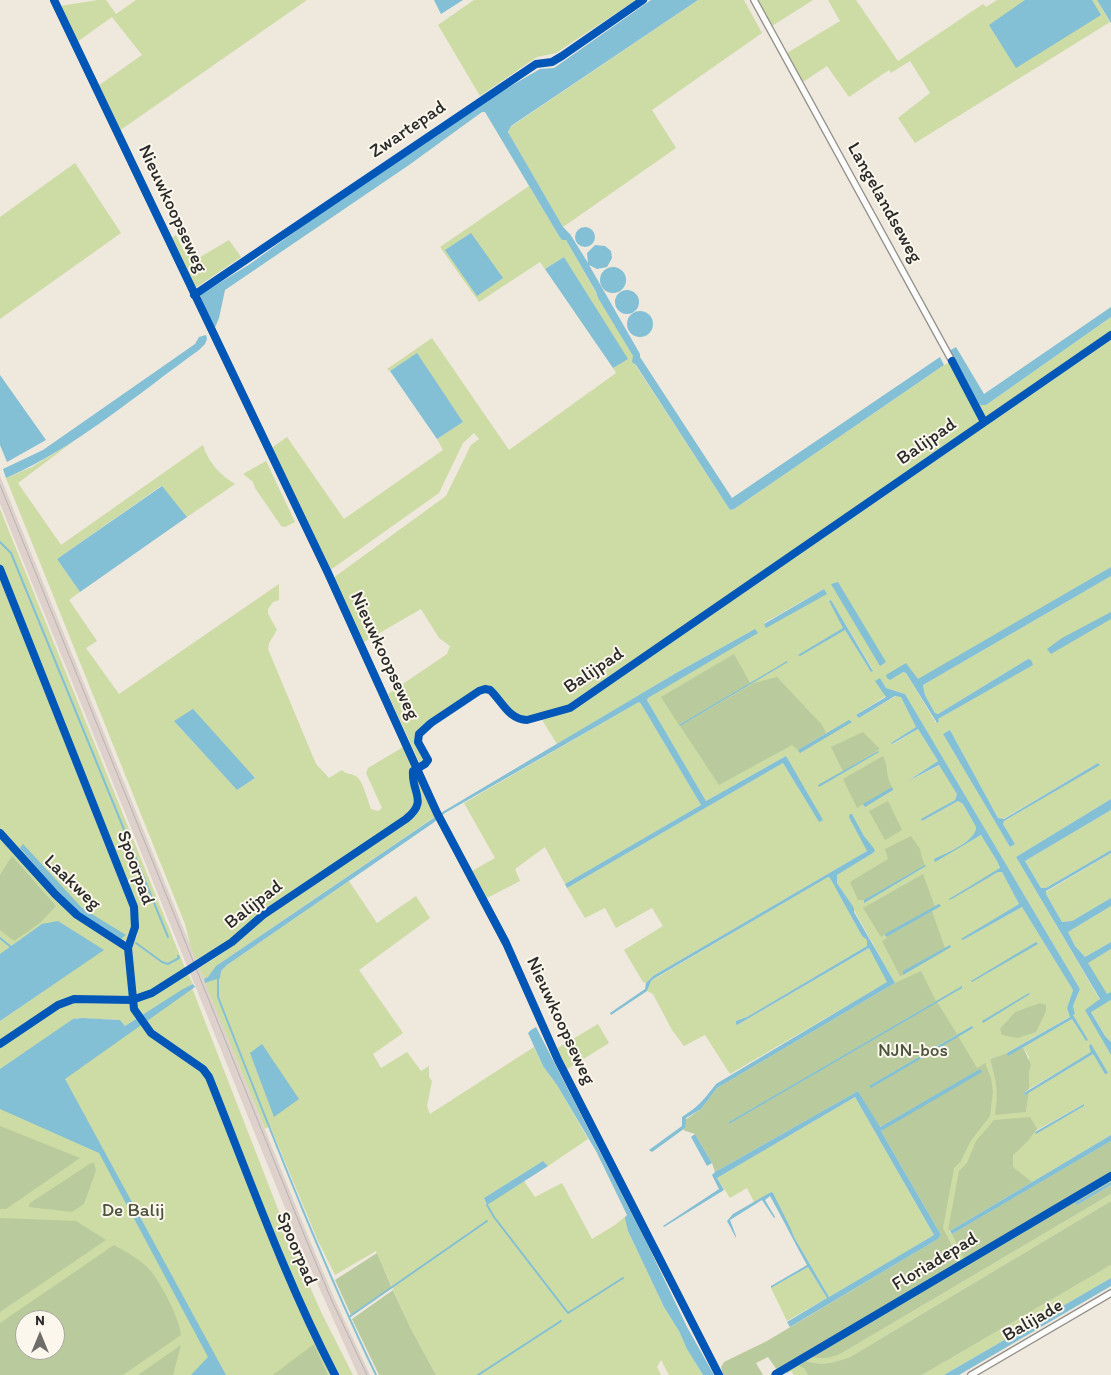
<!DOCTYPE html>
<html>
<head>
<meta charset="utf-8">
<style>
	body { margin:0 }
	#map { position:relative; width:1111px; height:1375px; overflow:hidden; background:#eee8dd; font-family:Itim,sans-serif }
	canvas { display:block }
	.north { position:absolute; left:15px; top:1310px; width:50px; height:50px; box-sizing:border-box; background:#fbf7ec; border:1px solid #a8a59f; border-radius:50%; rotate:0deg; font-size:14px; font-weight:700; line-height:20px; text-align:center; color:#2b2b2b }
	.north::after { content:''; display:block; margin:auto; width:18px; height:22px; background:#6f6d69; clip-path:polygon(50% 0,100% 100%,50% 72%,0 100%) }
</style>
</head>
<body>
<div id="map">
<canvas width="1111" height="1375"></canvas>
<div class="north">N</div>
</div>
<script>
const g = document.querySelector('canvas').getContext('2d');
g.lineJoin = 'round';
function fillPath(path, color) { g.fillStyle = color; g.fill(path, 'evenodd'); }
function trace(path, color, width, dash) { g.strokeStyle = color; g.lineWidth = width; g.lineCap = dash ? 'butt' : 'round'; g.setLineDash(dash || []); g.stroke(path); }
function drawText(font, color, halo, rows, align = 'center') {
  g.font = font + ' Itim,sans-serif'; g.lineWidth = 4; g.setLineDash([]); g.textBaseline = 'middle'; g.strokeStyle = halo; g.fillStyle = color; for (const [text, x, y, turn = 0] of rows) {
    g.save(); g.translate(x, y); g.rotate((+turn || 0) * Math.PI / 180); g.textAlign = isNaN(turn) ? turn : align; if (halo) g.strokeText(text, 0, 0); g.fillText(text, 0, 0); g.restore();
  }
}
const industrial = new Path2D(`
	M0,476L308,1236L335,1300L370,1375H358L298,1240L0,504Z`);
const green = new Path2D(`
	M98,0H106L116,14L136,0H307L119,131L98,86L142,55L112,17L77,42L60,6Z
	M474,0H636L556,53L537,57L480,96L438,25Z
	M698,0H744L762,33L652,110L676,148L563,227L509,134V128Z
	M758,0H813L772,26Z
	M828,0H856L898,61L983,4L986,7L997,0H1097L1110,22L915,143L898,118L930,93L910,61L891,73L889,70L849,97L827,66L803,82L787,53L840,21Z
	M75,163L121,233L0,319V217Z
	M529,186L559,236L562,240H566L596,293L598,298L633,356L634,363L638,369L730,510L734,509L944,365L954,360L978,404L986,405L1111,317V567L918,680L906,663L903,672L906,673L936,723L938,719L1032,665L1028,659L938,714L935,713L925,695L923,685L1111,576V799L1016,857L1100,1000L1086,1010L1111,1055V1135L1032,1182L1027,1179L948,1230L952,1234L1111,1141V1180L812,1356L842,1353L1111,1194V1201L850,1357C832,1363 824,1366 806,1361L804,1368L808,1375H794L791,1371L787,1374L785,1367L961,1263L859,1089L717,1168L690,1119L895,983L846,896L837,883V875L873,853L852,814L867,851L653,976L646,983L643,982L624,950L663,926L652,908L616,928L605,908L585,918L567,888L783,763L819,822L786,756L706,801L647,700L648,698L755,629L676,673L557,744L539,715C533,716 526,719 519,717C503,712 500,682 479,689L419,730L415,739L425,760L420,764L388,694L447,654L450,646L439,638L421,609L364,642L333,578L446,496L471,445L479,439L474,433L463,443L439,493L329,571L270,449L287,437L344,519L443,450L437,439L463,422L417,354L390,371L387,369L432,338L509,450L616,373L613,368L627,359L564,257L545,269L540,262L479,302L440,247ZM824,589L823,596L764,624V623ZM831,600L873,670L871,672L845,630L799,655L844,628L829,601ZM880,678L886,688L905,694L1080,989L1073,1006L1075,1014L1073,1015L1085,1040L1072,1019L1023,1047L1029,1057V1089L1092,1052L1091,1049L1105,1074L1093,1054L1029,1092L1026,1112L998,1100L997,1086L990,1059L1007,1053L1071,1016L1067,1008L1073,990L1022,907L963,940L962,939L1019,904L1002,872H998L949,899L1000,869L997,861L982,835L935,859C947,853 976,841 976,827L963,804L958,801L922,821V819L955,800L957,794L940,765L908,781L938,761L918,729L893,744L891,743L916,727L901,697L896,696L859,718L856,715L886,696ZM950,730L998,818L1003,819L1098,763L1100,764L1004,821L1003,824L1015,844L1010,847L943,734ZM1084,1104V1106L1036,1133L1035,1131Z
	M176,235L185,253L190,249L197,259L229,240L241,257L194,289L171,238Z
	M74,441L18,483L61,545L203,445C208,462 220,475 235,484L187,517L161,486L57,559L80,592L69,600L97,641L86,648L119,694L279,584V600L273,602L268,609V614L277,630L269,643L268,649L316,764L329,778L342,770C346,775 352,773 357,777C363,782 368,801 371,809L378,811L382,808L366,773L368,768L405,746L414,764C403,780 423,796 411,812L273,906L232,940L196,960L190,945L185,924L6,478L32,467ZM174,721L255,777V778L237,790Z
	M266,461L295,522L285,527L281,526L255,488L253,482L243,474Z
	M0,509L185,968L152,991L135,996L131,946L138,934L119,945L126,951L129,997H73L0,1043V1021L77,968L0,1009Z
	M639,702L641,704L701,805L565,884L545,847L515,869L520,881L487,898L472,871L495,858L464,803Z
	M417,772L427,801L436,816L219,964L208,977L204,979L199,968L224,952L251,928L255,927L274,909L413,815C427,799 414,791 415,774Z
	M1111,810V850L1046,888H1041L1025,861Z
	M1111,853V898L1072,921L1062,922L1046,894V892Z
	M827,877L830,878L862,936L867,940V946L747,1017L736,1021L737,1025L869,948L887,981L886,983L730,1074L705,1035L684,1046L672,1030L653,994L647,991L651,981Z
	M349,881L377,923L416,896L430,918L359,970L403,1033L373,1054L381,1068L407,1052L421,1071L429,1066V1077L432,1081L427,1106L430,1114L534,1047L543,1066L557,1085L588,1139L548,1166L543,1161L484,1198L486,1204L524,1181L535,1197L562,1183L592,1239L615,1225L627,1215L628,1231L664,1307L679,1331L687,1349L703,1375H669L661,1360L657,1367L661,1375H436L410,1327L376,1251L335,1275L318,1241L270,1126L265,1129L205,983L217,978L221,971L227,965Z
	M1111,906V942L1085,957L1075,946L1068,932Z
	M1111,949V992L1107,995L1087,963Z
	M188,974L193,984L141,1016L136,1009L134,1002L153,994Z
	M192,988L295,1253L322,1314L353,1375H0V1109H2ZM25,1320H55V1350H25Z
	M1111,1000V1042L1105,1036L1091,1011Z
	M74,1002H127L130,1004L137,1018L125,1026L120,1020L77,1018L0,1069V1048L62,1006Z
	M598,1024L609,1043L566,1070L556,1049Z
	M855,1097L934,1235L829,1297L794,1237L775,1197L771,1192L754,1202L747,1188L730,1198L717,1178Z
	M1111,1265V1278L944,1375H922Z
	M808,1267L827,1298L787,1321L771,1288Z`);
const forest = new Path2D(`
	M734,654L750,683L679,725L661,697Z
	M777,677L822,725L826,733L798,750L792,745L719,785L680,726L754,683Z
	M863,732L880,749L843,771L831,747Z
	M883,756C889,767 885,776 892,787L857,808L843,779Z
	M888,801L902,830L885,840L869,811Z
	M911,836L920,849L922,858L925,865L864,900H858L850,882L888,859L885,849Z
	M12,856L56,906L40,923L14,941L0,930V875Z
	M923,874L935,907L881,937L863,908Z
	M932,911L945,948L903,971V975L900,976L882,941L887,938L886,937Z
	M921,971L936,1001L729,1122V1124L937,1002L957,1034L869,1086L871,1088L958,1036L977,1068L985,1063L991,1078L993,1091L990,1116L970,1142L961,1161L954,1168L943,1228L961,1264L785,1367L777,1370L768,1357L756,1363L763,1375H723L721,1367L724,1362L767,1341L938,1239L941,1235L881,1131L981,1069L879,1127L858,1091L715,1172L712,1163L695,1134L683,1130L685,1128V1120L701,1109L717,1088L895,983Z
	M1040,1003L1046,1005V1011L1036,1032L1018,1038L1002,1035L1000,1029L1015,1012Z
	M1023,1047L1031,1065L1029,1071V1089L1024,1093L1025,1095L1029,1092L1026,1112L995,1115C999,1089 996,1083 990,1059L1007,1053L1008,1055Z
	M1030,1117L1037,1129L1027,1142L1013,1155V1167L1032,1182L950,1231L948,1230L959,1171L967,1163L976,1141L994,1120Z
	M0,1126L80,1158L6,1209H0Z
	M1111,1141V1174L965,1261L952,1234Z
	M91,1163H94L96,1170L84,1204L72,1212L29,1207L30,1203Z
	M1111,1180V1182L1076,1203L1077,1205L1111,1185V1194L842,1353C831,1358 823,1359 811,1357Z
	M1111,1201V1265L922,1375H808L804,1368L799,1366L806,1361C824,1366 832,1363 850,1357Z
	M0,1218L76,1221L106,1240L0,1312Z
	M114,1245C126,1252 140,1259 149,1269C160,1281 180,1319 181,1335L123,1375H0V1323ZM25,1320H55V1350H25Z
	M377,1253L392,1288L351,1315L335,1280Z
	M393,1290L410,1327L436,1375H379L352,1319Z
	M314,1344L328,1375H273Z
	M181,1345L173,1375H138Z`);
const water = new Path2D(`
	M434,0H463L441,14Z
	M651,0H698L511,126L508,132L563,227L570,234L588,263L587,253L595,245L605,246L611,251L612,258L607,267L597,269L589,265L640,354V357L732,498L940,357L944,365L734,509L730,510L636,365L632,362L633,356L598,298L596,292L566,240H562L559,236L485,112H482L409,165L225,290L219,318L214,330L200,295L250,264L339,200L485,101L540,69L554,68Z
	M1025,0H1092L1101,15L1016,68L989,25Z
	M1097,0H1111V23Z
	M575 237a10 10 0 1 1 20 0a10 10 0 1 1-20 0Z
	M471,233L503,278L477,296L445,250Z
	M564,257L628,359L613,368L545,269Z
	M600 280a13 13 0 1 1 26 0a13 13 0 1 1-26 0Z
	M615 302a12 12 0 1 1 24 0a12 12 0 1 1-24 0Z
	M1111,307V317L986,405H981L978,404L949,351L956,347L984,394Z
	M627 324a13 13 0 1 1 26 0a13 13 0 1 1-26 0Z
	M206,335L207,339L205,344L199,350C136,395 77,447 6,478L3,469L43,450L195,344L199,337Z
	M417,353L463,422L437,439L390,371Z
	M0,375L46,440L7,462L0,445Z
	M162,486L187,517L80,592L57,559Z
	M1111,567V576L923,685L925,695L935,713L938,714L1028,659L1031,660L1033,665L938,719L939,721L937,723L906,673L903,672L890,680L887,678L886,675L906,663L918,679Z
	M838,582L886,662L880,666L831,584Z
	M824,589L827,594L766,628L764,624Z
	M831,600L873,671L871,672L845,630L800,656L798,655L843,628L829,601Z
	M1111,612V619L1051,654L1047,649L1062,638Z
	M755,629L758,633L648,698L647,700L706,801L786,756L823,820L819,822L783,763L567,888L565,884L701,805L641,704L639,702L445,813L433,823L227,965L221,971L220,978L205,983L204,979L208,977L216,966L444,811L676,673Z
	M787,661L788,662L680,726L679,725Z
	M880,678L886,688L905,694L1080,989L1073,1006L1075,1014L1073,1015L1088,1040L1086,1041L1072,1019L1008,1056L1007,1053L1070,1017L1067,1008L1073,990L1022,907L963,940L961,939L1019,904L1002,872H998L950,900L949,899L1000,868L997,861L981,835L935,862L934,859C947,853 976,841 976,827L963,804L958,801L922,821L921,819L955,800L957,794L939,765L908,781L938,761L918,729L892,744L891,743L916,727L901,697L895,696L859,718L856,715L886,697L875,681Z
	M193,709L255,778L237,790L174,721Z
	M849,720L852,722L800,753L798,750Z
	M950,730L998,818L1004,819L1098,763L1100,765L1004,821L1003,824L1015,844L1010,847L943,734Z
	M878,751L879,752L819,787L818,785Z
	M892,787L893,790L865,807L863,804Z
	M1111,799V810L1025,861L1041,888H1046L1111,850V853L1046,891V894L1062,922L1072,921L1111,898V906L1068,932L1075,946L1085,957L1111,942V949L1088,963L1107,994L1111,992V1000L1091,1012L1105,1036L1111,1042V1055L1085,1010L1100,999L1016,857Z
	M850,814H852L864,836L875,850L873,853L837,875V883L854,908V912L895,983L717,1088L701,1109L686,1118L685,1128L652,1152L649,1150L682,1126V1117C687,1113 693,1110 698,1105C704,1100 712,1089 716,1084L887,982L869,948L737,1025L736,1024V1021L747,1017L867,946V940L862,936L830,878L828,877L655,978L651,981L647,991L611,1015L610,1013L645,989L646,983L653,976L867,851L849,817Z
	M23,844L82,908L126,935L121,939L79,912L50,883L20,848Z
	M925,865L926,866L864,903V900Z
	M939,904L941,906L886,937L885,934Z
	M58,921L104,950L0,1021V954L42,924Z
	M1036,942L1038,944L972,982L971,981Z
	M950,945L951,947L903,975V971Z
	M193,984L195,987L65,1079L226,1375H191L208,1357L99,1153L0,1109V1069L73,1019L82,1018L120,1020L125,1026L183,989Z
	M962,986V988L729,1124V1122Z
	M1029,993L1030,994L983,1023L982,1021Z
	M972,1026L973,1028L871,1088L869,1086Z
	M536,1027L645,1239L687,1327L714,1375H703L687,1349L679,1331L664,1307L628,1231L625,1218L627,1215L596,1151L557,1085L543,1066L528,1033L531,1030Z
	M262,1044L299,1099L274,1117L250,1053Z
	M1091,1044L1108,1073L1105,1074L1093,1054L1025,1095L1024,1093L1091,1052L1089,1046Z
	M980,1069L982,1072L881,1131L941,1235L938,1239L790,1327L787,1322L827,1298L808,1267L771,1288V1286L807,1265C794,1242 783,1219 770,1196L765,1200L775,1217L774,1218L762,1200L730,1220L736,1236V1238L727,1221L733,1214L771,1192L773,1193L790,1227L794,1237L829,1297L934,1235L855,1097L717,1178L724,1190L664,1227L663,1226L719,1189L712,1175L715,1172L858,1091L880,1127Z
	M1084,1104V1106L1036,1134L1035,1132Z
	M695,1134L712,1163L707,1166L691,1137Z
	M1111,1135V1141L952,1234L950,1231Z
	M543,1161L548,1166L487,1205L484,1198Z
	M1111,1182V1185L1077,1205L1075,1203Z
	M1111,1278V1286L959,1375H944Z`);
const stream = new Path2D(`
	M0,542L11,553L168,937
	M0,938L11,947
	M136,943L162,962L168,964L179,958L178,956
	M218,977V997C268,1124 317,1252 376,1375
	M487,1205L494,1217L568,1313L623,1278
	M349,1317L487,1221
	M478,1375L561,1321`);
const minor = new Path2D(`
	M54,0L328,573L437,813L506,943L558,1060L719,1375
	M754,0L952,361
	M775,1375L776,1374
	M971,1375L1111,1293`);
const tram = new Path2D(`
	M0,485L305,1237L332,1301L367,1375`);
const cycleway = new Path2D(`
	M54,0L328,573L437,813L506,943L558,1060L719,1375
	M194,295L536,64L552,62L562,56L643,0
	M952,361L984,422
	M0,569L134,907L135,927L128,948L134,1009L151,1033L203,1069L209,1077C249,1177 285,1279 335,1375
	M0,833L55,894L77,915L128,948
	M0,1044L58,1005L74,999L132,1000L152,993L232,942L263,915L406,819C429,801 411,792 413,771L425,764L428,760L418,742L419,734L431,723L479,691L485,689L490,690C502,701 509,720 527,720L570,708L1111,335
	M776,1374L1111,1176`);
const streetNames = [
	["Zwartepad",408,130,-34],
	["Langelandseweg",884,203,61],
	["Nieuwkoopseweg",172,209,65],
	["Balijpad",927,442,-35],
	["Nieuwkoopseweg",384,656,65],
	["Balijpad",594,671,-34],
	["Spoorpad",135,868,70],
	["Laakweg",72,883,44],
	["Balijpad",254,905,-38],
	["Nieuwkoopseweg",560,1021,65],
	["Spoorpad",296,1249,67],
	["Floriadepad",935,1262,-31],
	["Balijade",1033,1321,-30]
];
const parkNames = [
	["NJN-bos",913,1051],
	["De Balij",133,1211]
];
fillPath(industrial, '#ded1cb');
fillPath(green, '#cddba5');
fillPath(forest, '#b9cb9d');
fillPath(water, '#83bfd5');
trace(stream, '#83bfd5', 2);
trace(minor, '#928f8a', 8);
trace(minor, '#fcfcfa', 5.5);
trace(tram, '#b4b3b2', 1);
trace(cycleway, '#0057b8', 8);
drawText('19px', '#2b2b2b', '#fbf7ec', streetNames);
drawText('19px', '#4d543e', '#fbf7ec', parkNames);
</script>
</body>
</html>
